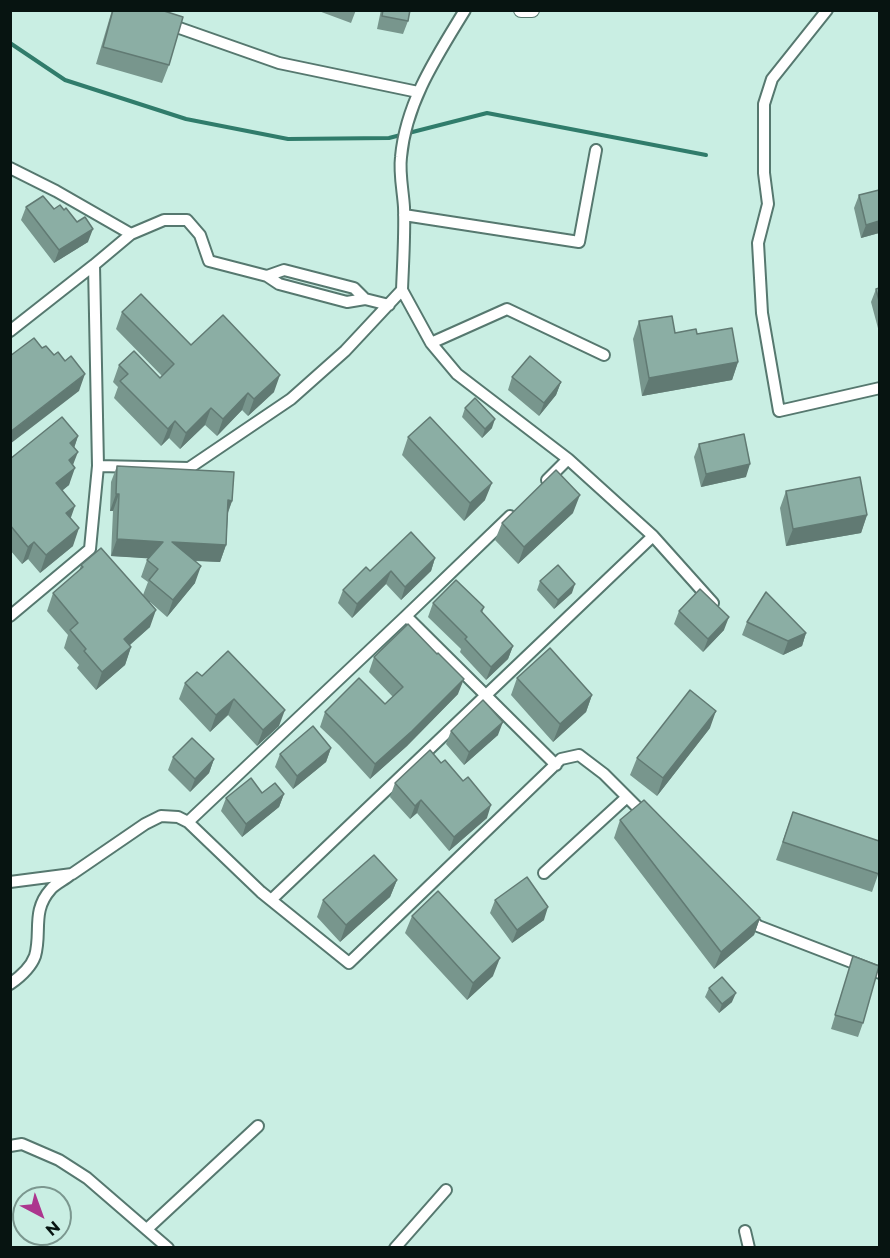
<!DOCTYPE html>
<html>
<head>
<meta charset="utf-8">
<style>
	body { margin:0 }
	#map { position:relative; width:890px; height:1258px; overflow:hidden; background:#c9eee3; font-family:Montserrat,sans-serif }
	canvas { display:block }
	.frame { position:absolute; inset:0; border:12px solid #071411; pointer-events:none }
	.north { position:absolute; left:12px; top:1186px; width:60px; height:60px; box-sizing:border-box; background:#c9eee3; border:2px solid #7b978f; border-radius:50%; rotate:139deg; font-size:16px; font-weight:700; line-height:24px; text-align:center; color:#071411 }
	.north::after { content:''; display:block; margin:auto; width:21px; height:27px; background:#ac368e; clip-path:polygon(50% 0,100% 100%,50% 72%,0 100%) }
</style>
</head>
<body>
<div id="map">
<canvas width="890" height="1258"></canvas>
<div class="frame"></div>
<div class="north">N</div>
</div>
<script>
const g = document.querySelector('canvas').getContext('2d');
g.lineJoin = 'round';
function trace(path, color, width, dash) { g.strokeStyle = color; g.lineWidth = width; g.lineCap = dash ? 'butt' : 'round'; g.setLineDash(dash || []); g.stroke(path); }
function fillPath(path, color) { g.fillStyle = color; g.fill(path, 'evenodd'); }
const stream = new Path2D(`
	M10,43L65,80L186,119L288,139L389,138L487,113L706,155`);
const minor = new Path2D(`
	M827,10L772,79L764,104V173L768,204L758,243L762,313L779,411L880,388
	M168,24L279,63L418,92
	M10,168L56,191L131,234L164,220H187L200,235L209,261L267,276L284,270L354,288L365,299L389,305
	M404,215L579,242L596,150
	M94,265L131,234
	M267,276L279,284L347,302L365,299
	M10,331L94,265L98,466
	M431,343L507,309L604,355
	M547,480L568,459
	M653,536L713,603
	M10,616L90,549L98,466L189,468L291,399L345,351L402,290C403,263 405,235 404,207C403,191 399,173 401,157C406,102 437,56 465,10
	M406,616L556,765
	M188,822L406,616L510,516
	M544,873L627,797
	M10,882L72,874L145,824L161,816L178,817L188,822L261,892L349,963L561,759L579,755L604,774L645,815
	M271,900L653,536L568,459L457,374L431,343L402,290
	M748,917L758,926L880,973
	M10,984C20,977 31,967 35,956C42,932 31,911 51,889C55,884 64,880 70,875
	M10,1146L22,1144L59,1160L87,1178L168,1248
	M147,1229L258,1126
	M745,1231L749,1248
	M395,1248L446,1190`);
const tertiary = new Path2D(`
	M521,10H532`);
const wall = new Path2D(`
	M112,10H161L169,65L162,83L96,64Z
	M316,10H356L351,23Z
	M381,10H410L408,21L403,34L377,29Z
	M879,190V233L861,238L854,208L859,195Z
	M26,207L54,209L88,242L54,263L21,220Z
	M879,288V332L871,302L876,289Z
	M122,312L191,345L274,392L248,416L242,410L217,436L205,425L180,449L169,438L161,446L114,398L118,387L113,382L119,365L160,378L162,376L116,329Z
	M639,321L675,333L738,362L732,380L642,396L633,339Z
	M512,377L561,382L556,395L539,416L508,390Z
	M465,408L492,428L482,438L462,417Z
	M78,436L74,448L73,465L69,485L62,490L71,518L73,546L40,573L28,559L22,564L10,550V459Z
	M408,437L485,500L464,521L402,455Z
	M699,444L746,477L701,487L694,457Z
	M117,466L232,501L228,513L226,545L220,562L194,561L195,583L167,617L150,602V627L129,646L131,647L125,665L96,690L77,668L79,665L64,648L68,635L47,611L53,593L79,571L81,565L143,595L148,582L141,577L147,560L149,558L111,556L113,511H110L111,482Z
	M786,491L867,515L861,533L786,546L780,508Z
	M573,513L518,564L495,540L502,523Z
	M435,558L431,571L401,600L386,584L352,618L338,603L343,590L370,571Z
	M540,581L572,593L554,609L537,590Z
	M433,603L484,607L482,613L513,646L508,659L486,680L460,652L461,649L428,617Z
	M679,611L724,630L703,652L674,624Z
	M747,622L806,633L802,646L783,655L742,635Z
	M374,657L458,694L407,746L370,779L339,745L320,727L325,712L385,704L393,697L369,672Z
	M202,676L279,726L257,746L228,715L210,732L179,699L185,683Z
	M517,678L592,695L586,712L553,742L511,695Z
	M710,728L657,796L630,775L637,758Z
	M451,731L498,735L464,765L446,744Z
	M331,748L326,762L293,789L275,767L280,754Z
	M173,757L214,759L209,773L190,792L168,770Z
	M441,763L487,818L449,851L417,813L410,819L390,797L395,783Z
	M262,793L284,794L279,807L242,837L221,811L226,798Z
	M793,812L879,872L872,892L776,860Z
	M620,820L760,918L754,935L714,969L614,838Z
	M397,880L390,897L340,942L317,917L323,900Z
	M495,900L544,920L512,943L490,913Z
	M412,916L493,976L467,1000L405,933Z
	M853,956L863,1023L858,1037L831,1029Z
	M709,988L732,1002L719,1013L705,997Z`);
const shadedWall = new Path2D(`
	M879,221V233L861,238L866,225Z
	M93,229L88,242L54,263L59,250Z
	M738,362L732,380L642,396L649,378Z
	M85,374L79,391L10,444V432Z
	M280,375L274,392L248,416L254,399Z
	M561,382L556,395L539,416L544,403Z
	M248,393L242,410L217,436L223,419Z
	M211,408L205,425L180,449L186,433Z
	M495,419L492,428L482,438L485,429Z
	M175,421L169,438L161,446L168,429Z
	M78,436L72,454L70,443Z
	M78,452L71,470L69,460Z
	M750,464L746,477L701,487L706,474Z
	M75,468L69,485L50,501L56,483Z
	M492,483L485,500L464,521L470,503Z
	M116,494H119L113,511H110Z
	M580,495L573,513L518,564L524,547Z
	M228,500L232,501L226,517Z
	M75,506L69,523L66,513Z
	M867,515L861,533L786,546L793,529Z
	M79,528L73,546L40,573L46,555Z
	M117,539L163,542L157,559L111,556Z
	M34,542L28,559L22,564L28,547Z
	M172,542L226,545L220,562L166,559Z
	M435,558L431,571L401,600L405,587Z
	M201,566L195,583L167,617L173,600Z
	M391,571L386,584L352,618L357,604Z
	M575,584L572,593L554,609L558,600Z
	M156,610L150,627L117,656L124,639Z
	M729,617L724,630L703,652L708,639Z
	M806,633L802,646L783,655L788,641Z
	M513,646L508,659L486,680L491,667Z
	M131,647L125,665L96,690L102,672Z
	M464,679L458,694L407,746L370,779L375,764Z
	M592,695L586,712L553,742L560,724Z
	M234,699L228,715L210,732L216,715Z
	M285,710L279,726L257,746L263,730Z
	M716,711L710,728L657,796L663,778Z
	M503,722L498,735L464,765L469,752Z
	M331,748L326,762L293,789L297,776Z
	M214,759L209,773L190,792L195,779Z
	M284,794L279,807L242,837L246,824Z
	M421,800L417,813L410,819L415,806Z
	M491,805L487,818L449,851L454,837Z
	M397,880L390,897L340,942L346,925Z
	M548,907L544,920L512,943L517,930Z
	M760,918L754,935L714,969L721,952Z
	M500,958L493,976L467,1000L473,983Z
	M736,993L732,1002L719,1013L722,1004Z`);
const building = new Path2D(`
	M113,10H161L183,17L169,65L103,47Z
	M383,10H410L408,21L382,16Z
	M879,190V221L866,225L859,195Z
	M43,196L54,209L60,205L64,210L66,208L77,222L85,217L93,229L59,250L26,207Z
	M879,288V301L876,289Z
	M141,294L191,345L223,315L280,375L254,399L248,393L223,419L211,408L186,433L175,421L168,429L120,381L128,374L119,365L134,351L160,378L174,364L122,312Z
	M672,316L675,333L696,329L697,334L732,328L738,362L649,378L639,321Z
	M34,338L42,348L46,346L54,355L58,352L65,361L71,356L85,374L10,432V356Z
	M530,356L561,382L544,403L512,377Z
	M475,398L495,419L485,429L465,408Z
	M62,417L78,436L70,443L78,452L69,460L75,468L56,483L75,506L66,513L79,528L46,555L34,542L28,547L10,525V459Z
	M430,417L492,483L470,503L408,437Z
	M744,434L750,464L706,474L699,444Z
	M117,466L234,472L232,501L228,500L226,545L172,542L201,566L173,600L149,580L158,569L147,560L163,542L117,539L119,494H116Z
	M556,470L580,495L524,547L502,523Z
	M860,477L867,515L793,529L786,491Z
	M411,532L435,558L405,587L391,571L357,604L343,590L366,567L370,571Z
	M101,548L156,610L124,639L131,647L102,672L84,651L86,649L70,630L78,623L53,593L83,567L81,565Z
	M558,565L575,584L558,600L540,581Z
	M456,580L484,607L481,611L513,646L491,667L465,639L467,637L433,603Z
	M700,589L729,617L708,639L679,611Z
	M766,592L806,633L788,641L747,622Z
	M408,624L437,654L438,653L464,679L412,731L375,764L344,731L325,712L359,678L385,704L403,687L374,657Z
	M550,648L592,695L560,724L517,678Z
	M228,651L285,710L263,730L234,699L216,715L185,683L197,672L202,676Z
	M690,690L716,711L663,778L637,758Z
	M483,700L503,722L469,752L451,731Z
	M313,726L331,748L297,776L280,754Z
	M192,738L214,759L195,779L173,757Z
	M430,750L441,763L445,760L463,781L468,777L491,805L454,837L421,800L415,806L395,783Z
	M251,778L262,793L275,783L284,794L246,824L226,798Z
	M644,800L760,918L721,952L620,820Z
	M793,812L879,841V874L783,842Z
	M374,855L397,880L346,925L323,900Z
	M527,877L548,907L517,930L495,900Z
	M438,891L500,958L473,983L412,916Z
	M853,956L879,966L863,1023L835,1015Z
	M722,977L736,993L722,1004L709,988Z`);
trace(stream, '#307c6b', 4);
trace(minor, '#56786f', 14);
trace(tertiary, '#56786f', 16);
trace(minor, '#fff', 10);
trace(tertiary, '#fff', 14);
fillPath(wall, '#78968d');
fillPath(shadedWall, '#617a73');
fillPath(building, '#8baea4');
trace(building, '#617a73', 1.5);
</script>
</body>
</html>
